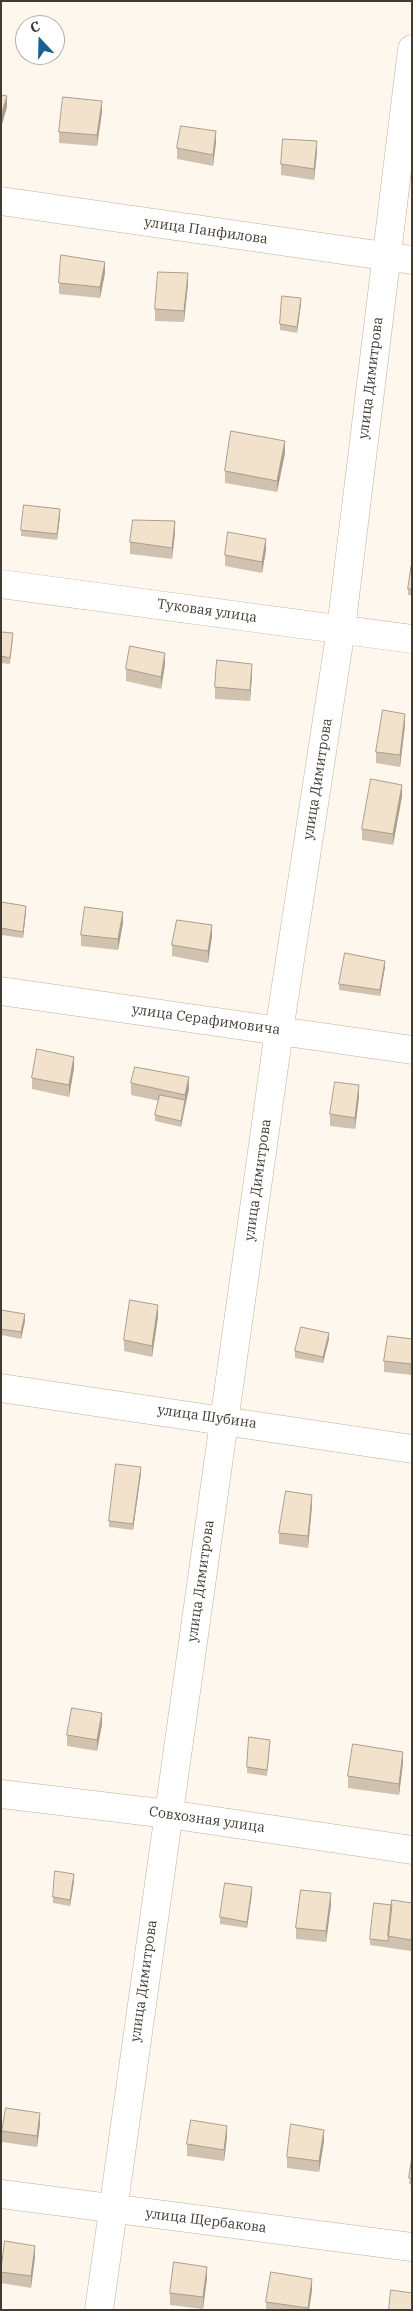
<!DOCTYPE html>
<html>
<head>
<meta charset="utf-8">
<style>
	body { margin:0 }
	#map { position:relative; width:413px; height:2311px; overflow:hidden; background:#fef7ee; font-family:"IBM Plex Serif",serif }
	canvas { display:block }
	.frame { position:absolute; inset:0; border:2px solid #423b32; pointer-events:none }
	.north { position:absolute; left:15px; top:15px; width:50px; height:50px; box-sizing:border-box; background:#fff; border:1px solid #b3b1ad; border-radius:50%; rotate:339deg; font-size:14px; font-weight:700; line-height:20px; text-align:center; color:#423b32 }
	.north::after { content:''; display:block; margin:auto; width:18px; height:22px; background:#185f93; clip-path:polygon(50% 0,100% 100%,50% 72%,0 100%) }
</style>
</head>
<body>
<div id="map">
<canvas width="413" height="2311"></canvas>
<div class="frame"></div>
<div class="north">С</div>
</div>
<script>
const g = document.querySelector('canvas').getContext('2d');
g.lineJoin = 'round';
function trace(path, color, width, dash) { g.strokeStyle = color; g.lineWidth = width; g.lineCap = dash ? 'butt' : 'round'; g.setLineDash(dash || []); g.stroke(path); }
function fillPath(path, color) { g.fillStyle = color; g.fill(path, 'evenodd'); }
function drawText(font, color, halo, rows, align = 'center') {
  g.font = font + ' "IBM Plex Serif",serif'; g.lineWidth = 4.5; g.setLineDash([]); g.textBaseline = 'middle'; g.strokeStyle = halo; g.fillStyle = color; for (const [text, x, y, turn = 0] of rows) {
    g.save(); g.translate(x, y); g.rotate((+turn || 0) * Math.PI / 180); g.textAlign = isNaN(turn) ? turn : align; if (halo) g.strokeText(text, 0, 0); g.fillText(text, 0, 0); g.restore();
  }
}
const minor = new Path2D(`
	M1,201L412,260
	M1,584L412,639
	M1,991L412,1050
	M1,1388L412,1449
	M1,1794L168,1814L412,1850
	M1,2194L412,2247
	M99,2310L279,1031L341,629L412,49`);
const wall = new Path2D(`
	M102,112L97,146L59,143V132Z
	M216,142L213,166L177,159V148Z
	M317,152L314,180L281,175V164Z
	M105,273L100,298L59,294V283Z
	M188,284L184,322L155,321V309Z
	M301,304L297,333L280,330V324Z
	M285,453L277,492L225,483V471Z
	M60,516L57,540L21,536V530Z
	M175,533L172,559L130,554V542Z
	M266,550L262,573L225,566V555Z
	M412,561V595H408V589Z
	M1,632L13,639L10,664L1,663Z
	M165,664L161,689L126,681V669Z
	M252,675L250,701L215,699V687Z
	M405,725L400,767L376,763V752Z
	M402,796L393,845L362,840V829Z
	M1,902L26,912L23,938L1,935Z
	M123,923L118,950L81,946V935Z
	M212,936L208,963L172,956V945Z
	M385,967L380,996L339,990V984Z
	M74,1068L69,1097L32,1089V1078Z
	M131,1083L189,1089L181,1127L155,1121V1115L159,1101L131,1095Z
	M359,1097L355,1129L330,1126V1114Z
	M1,1310L25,1321L21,1339L1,1335Z
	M158,1317L152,1357L124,1351V1340Z
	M329,1339L323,1363L295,1358V1351Z
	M412,1339V1375L384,1372V1361Z
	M141,1473L133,1530L109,1527V1521Z
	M312,1506L308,1548L279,1544V1533Z
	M102,1724L97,1751L67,1746V1735Z
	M270,1746L267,1776L247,1773V1767Z
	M403,1763L399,1795L348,1788V1776Z
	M74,1881L70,1906L53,1903V1897Z
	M252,1893L247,1928L220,1924V1917Z
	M412,1903L411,1951L370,1945V1939L392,1905Z
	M331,1905L326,1942L296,1939V1928Z
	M40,2124L37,2147L2,2142V2131Z
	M227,2137L224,2161L187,2156V2144Z
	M324,2141L319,2172L287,2168V2157Z
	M412,2157V2185L409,2184Z
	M35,2257L31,2288L1,2283V2272Z
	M207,2278L203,2309L170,2305V2293Z
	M312,2290L309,2310H266V2302Z`);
const shadedWall = new Path2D(`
	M7,96V107L1,128V116Z
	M102,101V112L97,146V135Z
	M216,131V142L213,166V155Z
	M317,141V152L314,180V169Z
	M105,262V273L100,298V287Z
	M188,273V284L184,322V311Z
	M301,298V304L297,333V327Z
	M285,441V453L277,492V481Z
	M60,509V516L57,540V534Z
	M175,521V533L172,559V548Z
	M266,539V550L262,573V562Z
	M165,653V664L161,689V677Z
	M252,664V675L250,701V690Z
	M405,714V725L400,767V755Z
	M402,785V796L393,845V834Z
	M26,906V912L23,938V932Z
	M123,912V923L118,950V939Z
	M212,925V936L208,963V951Z
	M385,961V967L380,996V990Z
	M74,1057V1068L69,1097V1085Z
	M189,1077V1089L185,1106V1095Z
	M359,1085V1097L355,1129V1118Z
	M185,1100V1106L181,1127V1121Z
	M158,1305V1317L152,1357V1346Z
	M25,1314V1321L21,1339V1332Z
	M329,1333V1339L323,1363V1357Z
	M141,1467V1473L133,1530V1524Z
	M312,1495V1506L308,1548V1536Z
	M102,1713V1724L97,1751V1740Z
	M403,1752V1763L399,1795V1784Z
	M74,1874V1881L70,1906V1900Z
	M252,1887V1893L247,1928V1922Z
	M331,1893V1905L326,1942V1931Z
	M412,1933V1944L411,1951V1940Z
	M40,2113V2124L37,2147V2136Z
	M227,2126V2137L224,2161V2150Z
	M324,2130V2141L319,2172V2161Z
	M35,2246V2257L31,2288V2276Z
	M207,2267V2278L203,2309V2297Z
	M312,2279V2290L309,2310H308Z`);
const building = new Path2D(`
	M1,95L7,96L1,116Z
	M63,97L102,101L97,135L59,132Z
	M181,126L216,131L213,155L177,148Z
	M283,139L317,141L314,169L281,164Z
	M61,255L105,262L100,287L59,283Z
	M158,272L188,273L184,311L155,309Z
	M282,296L301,298L297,327L280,324Z
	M231,431L285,441L277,481L225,471Z
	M24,505L60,509L57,534L21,530Z
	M133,520L175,521L172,548L130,542Z
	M228,532L266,539L262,562L225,555Z
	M412,561V589H408Z
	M1,632L13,633L10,658L1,656Z
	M130,646L165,653L161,677L126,669Z
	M217,660L252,664L250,690L215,687Z
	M383,710L405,714L400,755L376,752Z
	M371,779L402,785L393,834L362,829Z
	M1,902L26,906L23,932L1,928Z
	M85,907L123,912L118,939L81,935Z
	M177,920L212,925L208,951L172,945Z
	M345,953L385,961L380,990L339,984Z
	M37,1049L74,1057L69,1085L32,1078Z
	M135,1067L189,1077L185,1095L131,1083Z
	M335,1082L359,1085L355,1118L330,1114Z
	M160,1095L185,1100L181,1121L155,1115Z
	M130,1300L158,1305L152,1346L124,1340Z
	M1,1310L25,1314L21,1332L1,1329Z
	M301,1327L329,1333L323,1357L295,1351Z
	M388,1336L412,1339V1364L384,1361Z
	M116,1464L141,1467L133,1524L109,1521Z
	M286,1491L312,1495L308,1536L279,1533Z
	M72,1708L102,1713L97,1740L67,1735Z
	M249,1737L270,1740L267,1770L247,1767Z
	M353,1744L403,1752L399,1784L348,1776Z
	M55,1871L74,1874L70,1900L53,1897Z
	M225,1883L252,1887L247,1922L220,1917Z
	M301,1890L331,1893L326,1931L296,1928Z
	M392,1900L412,1903V1933L411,1940L388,1936Z
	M374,1903L392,1905L388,1941L370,1939Z
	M6,2108L40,2113L37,2136L2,2131Z
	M191,2120L227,2126L224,2150L187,2144Z
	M291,2124L324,2130L319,2161L287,2157Z
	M412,2157V2178H409Z
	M5,2241L35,2246L31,2276L1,2272Z
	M174,2262L207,2267L203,2297L170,2293Z
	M271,2272L312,2279L308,2308L266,2302Z
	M391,2290L412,2293V2310H389Z`);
const streetNames = [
	["улица Панфилова",206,231,8],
	["улица Димитрова",371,378,-83],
	["Туковая улица",207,611,8],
	["улица Димитрова",318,779,-81],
	["улица Серафимовича",206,1020,8],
	["улица Димитрова",258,1180,-82],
	["улица Шубина",207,1417,8],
	["улица Димитрова",201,1581,-82],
	["Совхозная улица",207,1820,8],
	["улица Димитрова",144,1981,-82],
	["улица Щербакова",206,2221,7]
];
trace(minor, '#bfaf99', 29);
trace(minor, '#fff', 28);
fillPath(wall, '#d1c2af');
fillPath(shadedWall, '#aa9e8e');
fillPath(building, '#f3e2cb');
trace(building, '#aa9e8e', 1);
drawText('14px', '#423b32', '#fff', streetNames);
</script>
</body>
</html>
